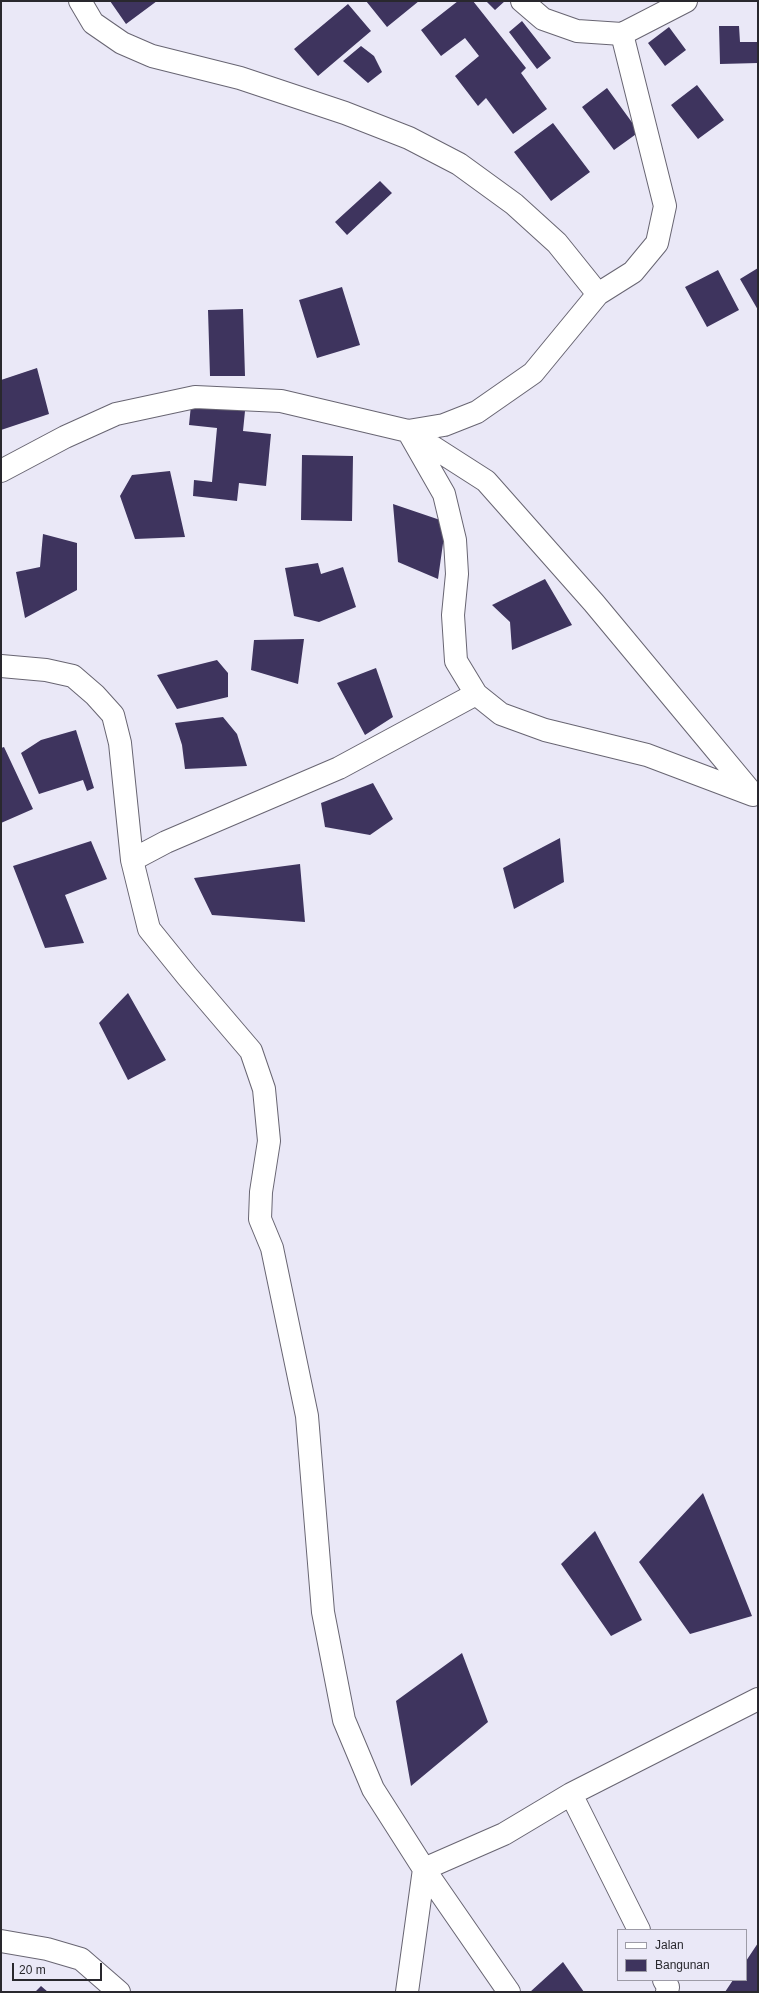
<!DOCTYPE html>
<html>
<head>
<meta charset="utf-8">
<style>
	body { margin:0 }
	#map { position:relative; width:759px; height:1993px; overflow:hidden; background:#eae8f7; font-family:Helvetica,sans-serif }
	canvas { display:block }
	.frame { position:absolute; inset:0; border:2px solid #29282e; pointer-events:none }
	.legend { position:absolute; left:617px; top:1929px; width:130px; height:52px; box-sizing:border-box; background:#eae8f7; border:1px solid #9d9ba7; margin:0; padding:5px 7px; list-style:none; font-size:12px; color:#29282e }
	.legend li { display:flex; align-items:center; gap:8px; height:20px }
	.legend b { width:20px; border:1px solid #9d9ba7 }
	.scale { position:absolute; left:12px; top:1963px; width:90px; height:18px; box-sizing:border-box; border:2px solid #29282e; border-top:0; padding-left:5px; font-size:12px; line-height:14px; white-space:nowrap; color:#29282e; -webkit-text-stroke:3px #eae8f7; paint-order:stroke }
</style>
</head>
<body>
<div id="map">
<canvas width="759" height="1993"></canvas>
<div class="frame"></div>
<ul class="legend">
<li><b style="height:5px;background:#fff"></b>Jalan</li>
<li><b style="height:11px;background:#3e345e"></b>Bangunan</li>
</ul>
<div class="scale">20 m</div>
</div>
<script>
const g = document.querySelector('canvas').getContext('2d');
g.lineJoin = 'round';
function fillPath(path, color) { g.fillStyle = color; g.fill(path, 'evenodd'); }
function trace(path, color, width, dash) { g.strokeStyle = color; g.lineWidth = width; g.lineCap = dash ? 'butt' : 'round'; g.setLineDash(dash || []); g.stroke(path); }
const building = new Path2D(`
	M110,1H157L126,24Z
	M366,1H419L387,27Z
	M458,1H473L526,68L521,73L547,109L513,134L486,98L478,106L455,76L479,56L465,38L441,56L421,30Z
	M486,1H505L495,10Z
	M348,4L371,31L318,76L294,49Z
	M522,21L551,58L537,69L509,32Z
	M719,26H739L740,42H758V63L720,64Z
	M669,27L686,50L665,66L648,43Z
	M361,46L374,56L382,72L368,83L343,61Z
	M697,85L724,120L698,139L671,105Z
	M607,88L639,132L614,150L582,107Z
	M553,123L590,172L551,201L514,152Z
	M380,181L392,193L347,235L335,222Z
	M758,268V310L740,279Z
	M718,270L739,310L707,327L685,287Z
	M342,287L360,345L317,358L299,300Z
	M243,309L245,376H210L208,310Z
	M37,368L49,414L1,430V380Z
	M191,405L245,411L243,431L271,434L266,486L239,483L237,501L193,496L194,480L212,482L217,428L189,425Z
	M302,455L353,456L352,521L301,520Z
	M170,471L185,537L135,539L120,496L132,475Z
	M393,504L446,522L438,579L398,562Z
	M43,534L77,543V590L25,618L16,572L40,567Z
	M318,563L321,574L343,567L356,607L319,622L294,616L285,568Z
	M545,579L572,625L512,650L510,622L492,605Z
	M304,639L298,684L251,670L254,640Z
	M217,660L228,673V697L177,709L157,675Z
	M376,668L393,717L365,735L337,683Z
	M223,717L237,734L247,766L185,769L182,745L175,723Z
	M76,730L94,788L87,791L83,780L39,794L21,753L41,740Z
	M4,747L33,809L1,823V748Z
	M373,783L393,819L370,835L325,827L321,803Z
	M560,838L564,882L514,909L503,868Z
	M91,841L107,879L65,895L84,943L45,948L13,866Z
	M300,864L305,922L212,915L194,878Z
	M128,993L166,1060L128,1080L99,1023Z
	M703,1493L752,1616L690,1634L639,1562Z
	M595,1531L642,1620L611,1636L561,1564Z
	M462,1653L488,1722L411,1786L396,1701Z
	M758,1943V1992H725L733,1980H746V1961Z
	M563,1962L584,1992H530Z
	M41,1986L48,1992H35Z`);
const street = new Path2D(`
	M80,1L93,23L122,43L152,56L240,78L345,113L409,138L459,164L514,204L557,243L598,294
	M622,34L665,206L657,243L633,272L598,294L533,373L477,412L444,425L408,431L444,494L455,540L457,574L453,615L456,661L476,694L501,714L545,730L647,755L753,795
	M1,471L65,437L116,414L195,397L281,401L408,431L486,481L594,603L752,793
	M1,666L46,670L73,676L95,695L113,715L120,743L132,860L149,929L187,976L251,1051L264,1089L269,1141L261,1192L260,1219L272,1248L307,1416L323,1612L344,1720L373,1789L424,1869L509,1992
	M132,860L166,842L339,768L476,694
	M571,1794L639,1930
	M1,1941L47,1949L81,1959L119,1992
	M664,1980L668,1987L667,1992
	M407,1992L424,1869L504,1834L571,1794L758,1699`);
const secondary = new Path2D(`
	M522,1L543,19L577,31L622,34L686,1`);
fillPath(building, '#3e345e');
trace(street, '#686572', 24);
trace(secondary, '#686572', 24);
trace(street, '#fff', 22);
trace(secondary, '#fff', 22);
</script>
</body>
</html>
